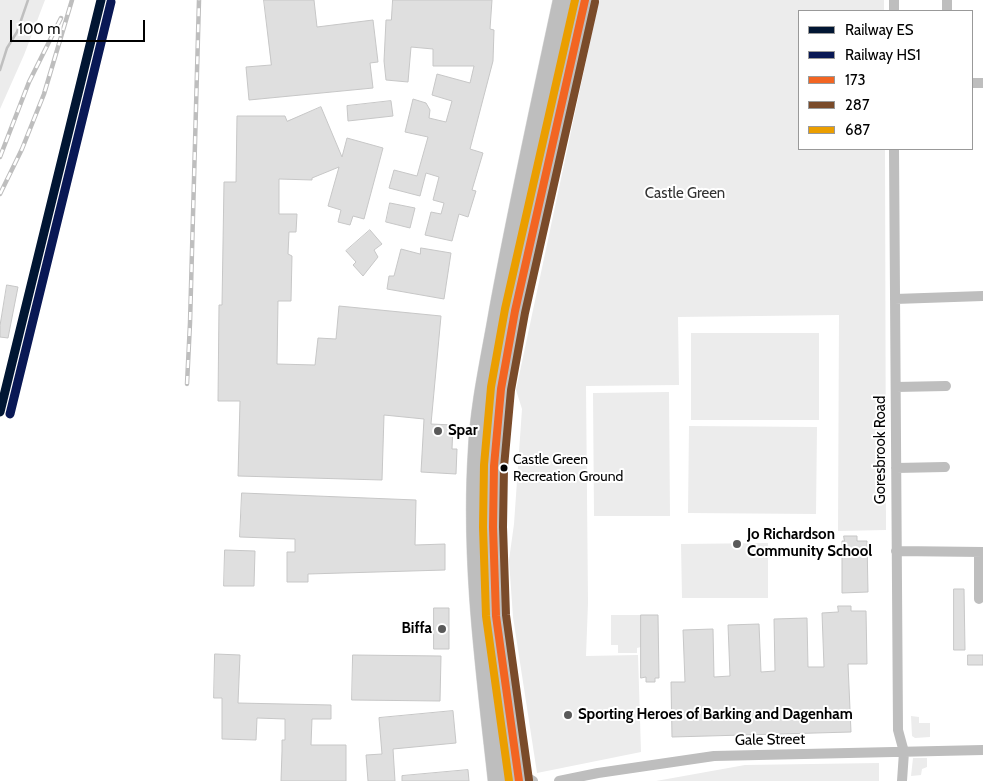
<!DOCTYPE html>
<html>
<head>
<meta charset="utf-8">
<style>
	body { margin:0 }
	#map { position:relative; width:983px; height:781px; overflow:hidden; background:#fff; font-family:Cabin,sans-serif }
	canvas { display:block }
	.legend { position:absolute; left:798px; top:10px; width:175px; height:140px; box-sizing:border-box; background:#fff; border:1px solid #999; margin:0; padding:6px 9px; list-style:none; font-size:15px; color:#000 }
	.legend li { display:flex; align-items:center; gap:10px; height:25px }
	.legend b { width:25px; border:1px solid #999 }
	.scale { position:absolute; left:10px; top:20px; width:135px; height:22px; box-sizing:border-box; border:2px solid #000; border-top:0; padding-left:6px; font-size:15px; line-height:18px; white-space:nowrap; color:#000; -webkit-text-stroke:4px #fff; paint-order:stroke }
</style>
</head>
<body>
<div id="map">
<canvas width="983" height="781"></canvas>
<ul class="legend">
<li><b style="height:6px;background:#011633"></b>Railway ES</li>
<li><b style="height:6px;background:#091855"></b>Railway HS1</li>
<li><b style="height:6px;background:#f26522"></b>173</li>
<li><b style="height:6px;background:#7a4b2a"></b>287</li>
<li><b style="height:6px;background:#eb9e00"></b>687</li>
</ul>
<div class="scale">100 m</div>
</div>
<script>
const g = document.querySelector('canvas').getContext('2d');
g.lineJoin = 'round';
function fillPath(path, color) { g.fillStyle = color; g.fill(path, 'evenodd'); }
function trace(path, color, width, dash) { g.strokeStyle = color; g.lineWidth = width; g.lineCap = dash ? 'butt' : 'round'; g.setLineDash(dash || []); g.stroke(path); }
function drawText(font, color, halo, rows, align = 'center') {
  g.font = font + ' Cabin,sans-serif'; g.lineWidth = 4; g.setLineDash([]); g.textBaseline = 'middle'; g.strokeStyle = halo; g.fillStyle = color; for (const [text, x, y, turn = 0] of rows) {
    g.save(); g.translate(x, y); g.rotate((+turn || 0) * Math.PI / 180); g.textAlign = isNaN(turn) ? turn : align; if (halo) g.strokeText(text, 0, 0); g.fillText(text, 0, 0); g.restore();
  }
}
const green = new Path2D(`
	M0,0H45L24,55L0,109Z
	M599,0H884V11H799V149H885L886,530L838,531L839,315L678,317L679,385L586,386L588,603L586,656L638,655L641,752L537,773L513,617L509,560L514,524L522,409L516,390Z
	M691,333H819V420H691Z
	M669,392L670,516H594L593,393Z
	M689,426L817,427L816,514L688,513Z
	M768,543V598H682L681,544Z
	M611,615H641V647L637,648V653H618V645H611Z
	M911,716L919,717V723H930V737L915,738L912,736Z
	M913,758H927V767L922,769L921,775L911,776Z
	M879,763V781H656L745,765Z`);
const stream = new Path2D(`
	M0,70L7,48L17,32L28,0`);
const building = new Path2D(`
	M264,0H314L317,27L373,20L378,62L370,63L373,88L249,100L246,67L271,65Z
	M393,0H492L490,29L494,30L493,61L470,149L483,153L472,190L476,191L468,217L459,214L452,241L425,235L431,212L441,214L444,203L433,200L439,177L426,173L420,196L389,188L394,170L417,176L428,137L405,132L413,99L426,103L430,110L429,118L446,122L452,101L432,95L437,74L470,83L474,66H433V49L411,47L408,82L386,80L384,61L386,20H391Z
	M391,101L393,116L348,121L347,106Z
	M321,107L342,157L347,138L383,148L364,219L353,216L350,225L338,222L341,210L328,206L339,167L312,178V180L279,179V214H297L296,232H289L288,254L292,256L291,301H278L277,364L315,365L318,338L336,339L339,306L441,316L431,424L453,425L452,449H457L456,474L421,472L424,419L384,415L382,480L238,476L240,401H218L219,305H222L224,182H236L237,116H285L287,121Z
	M390,203L415,208L410,228L386,222Z
	M370,230L382,244L374,250L378,257L363,276L353,265L356,262L346,251Z
	M421,248L451,253L444,299L387,289L389,276H394L401,249L420,254Z
	M7,285L18,287L8,338L0,337V326Z
	M242,493L416,500L415,545L445,544V570L308,574V582H287V552H295V539L240,537Z
	M844,536H857V541H867L868,592L842,593V541H844Z
	M225,550L255,551L254,586H224Z
	M954,589H964L965,650H954Z
	M838,606H851V611H866L867,664H848L851,732L672,737L671,682H685L683,630L713,629L714,677L730,676L728,625L759,624L761,672L775,671L774,619L807,618L808,667H824L822,613L838,612Z
	M434,608H449V649H434Z
	M641,615H658L659,678H655V682H646V677L641,678Z
	M215,654L240,655L238,703L331,705V719H312L311,745H346V781H281L282,751V740H285V719L257,718L256,740L222,739V698H214Z
	M353,655L441,656L440,701L352,700Z
	M968,655H983V665H968Z
	M453,711L456,743L393,749L395,781H368L366,755L382,754L379,718Z
	M468,770L469,781H402V776Z`);
const street = new Path2D(`
	M947,0V10
	M894,11V0
	M972,83H983
	M894,149L898,730L904,752L902,781
	M895,299L983,296
	M896,387L946,386
	M896,468L945,467
	M896,551L983,552
	M979,552V599
	M518,772L533,781
	M559,781L598,773L714,756L983,750`);
const highway = new Path2D(`
	M497,781C485,672 470,562 477,452C479,405 490,358 498,311C517,207 540,103 562,0
	M519,781L496,616L493,527L494,466L501,389L515,311L585,0`);
const rail = new Path2D(`
	M0,157L29,82L61,18
	M0,194L22,149L44,94L72,0
	M187,384L190,323L199,0`);
const bus1 = new Path2D(`
	M519,781L496,616L493,527L494,466L501,389L515,311L585,0`);
const bus2 = new Path2D(`
	M529,780L506,615L503,527L504,467L511,390L525,313L595,2`);
const bus3 = new Path2D(`
	M509,781L486,616L483,527L484,465L491,387L505,309L575,0`);
const rail1 = new Path2D(`
	M0,412L101,0`);
const rail2 = new Path2D(`
	M10,414L111,2`);
const markers = [
	[438,431,5,"#595959"],
	[504,468,4.5,"#000"],
	[737,544,5,"#595959"],
	[442,629,5,"#595959"],
	[568,715,5,"#595959"]
];
const busNames = [
	["Castle Green",513,460],
	["Recreation Ground",513,477]
];
const parkNames = [
	["Castle Green",685,194]
];
const poiNames = [
	["Spar",448,431],
	["Jo Richardson",747,535],
	["Community School",747,552],
	["Biffa",432,629,"right"],
	["Sporting Heroes of Barking and Dagenham",578,715]
];
const streetNames = [
	["Goresbrook Road",881,450,-90],
	["Gale Street",770,740,-1]
];
fillPath(green, '#ececec');
trace(stream, '#bfbfbf', 2.5);
fillPath(building, '#dfdfdf');
trace(building, '#c7c7c7', 1);
trace(highway, '#dbdbdb', 19);
trace(street, '#bebebe', 10);
trace(highway, '#bebebe', 18);
trace(rail, '#bebebe', 4.5);
trace(rail, '#fff', 2.5, [8]);
trace(bus1, '#f26522', 8);
trace(bus2, '#7a4b2a', 8);
trace(bus3, '#eb9e00', 8);
trace(rail1, '#011633', 9);
trace(rail2, '#091855', 9);
for (const [x, y, r, color] of markers) { const dot = new Path2D(); dot.arc(x, y, r, 0, 2 * Math.PI); g.fillStyle = color; g.fill(dot); trace(dot, '#fff', 2); }
drawText('14px', '#000', '#fff', busNames, 'left');
drawText('15px', '#333', '#fff', parkNames);
drawText('bold 15px', '#000', '#fff', poiNames, 'left');
drawText('15px', '#000', '#fff', streetNames);
</script>
</body>
</html>
